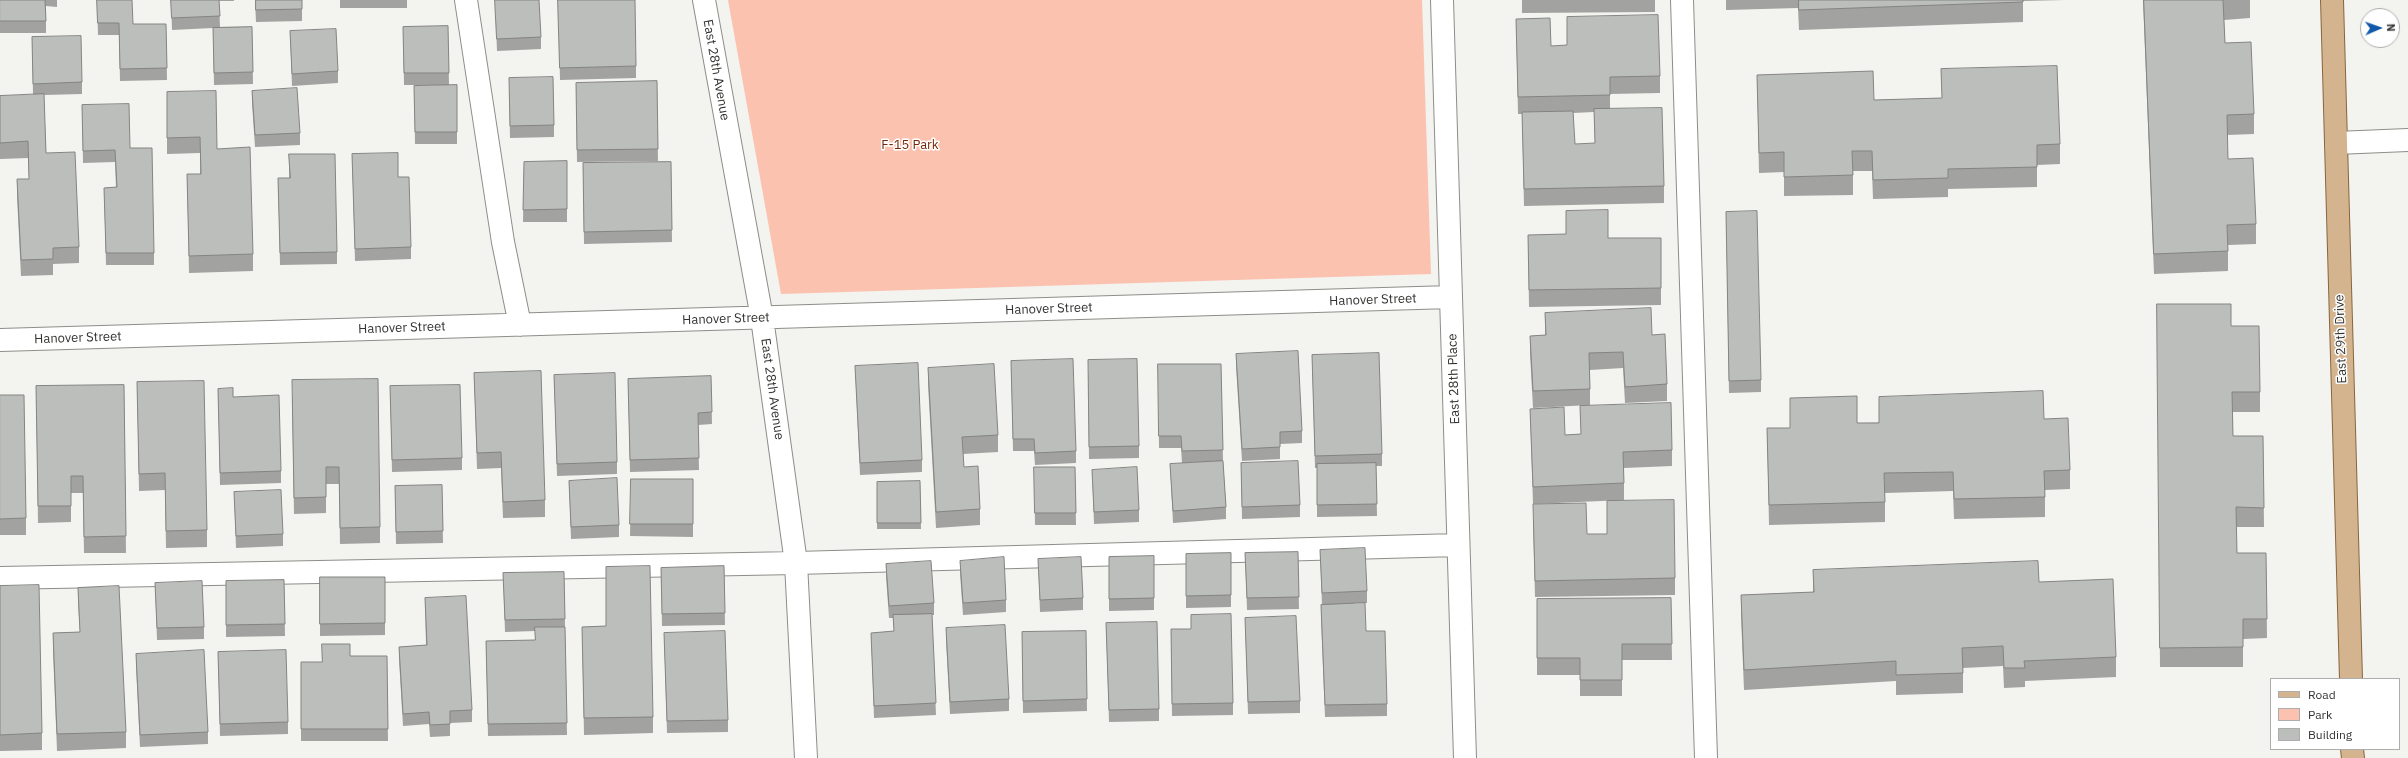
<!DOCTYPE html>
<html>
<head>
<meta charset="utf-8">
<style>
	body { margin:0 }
	#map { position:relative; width:2408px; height:758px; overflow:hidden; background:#f3f3ef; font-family:"IBM Plex Sans",sans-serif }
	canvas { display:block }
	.legend { position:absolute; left:2270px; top:678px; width:130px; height:72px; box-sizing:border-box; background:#fff; border:1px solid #adadad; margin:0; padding:5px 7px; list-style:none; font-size:12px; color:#333331 }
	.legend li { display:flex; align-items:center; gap:8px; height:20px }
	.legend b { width:20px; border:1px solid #adadad }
	.north { position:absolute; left:2360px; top:8px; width:40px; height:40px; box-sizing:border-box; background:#fff; border:1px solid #adadad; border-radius:50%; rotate:88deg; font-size:11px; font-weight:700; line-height:16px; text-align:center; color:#333331 }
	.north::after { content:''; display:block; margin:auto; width:14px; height:18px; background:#1259a9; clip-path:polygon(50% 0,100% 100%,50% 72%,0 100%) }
</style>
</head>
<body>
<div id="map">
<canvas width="2408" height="758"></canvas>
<ul class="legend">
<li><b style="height:5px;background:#d3b48e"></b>Road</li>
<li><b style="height:11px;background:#fcc2b0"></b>Park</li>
<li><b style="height:11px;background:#bcbebb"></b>Building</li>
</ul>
<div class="north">N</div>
</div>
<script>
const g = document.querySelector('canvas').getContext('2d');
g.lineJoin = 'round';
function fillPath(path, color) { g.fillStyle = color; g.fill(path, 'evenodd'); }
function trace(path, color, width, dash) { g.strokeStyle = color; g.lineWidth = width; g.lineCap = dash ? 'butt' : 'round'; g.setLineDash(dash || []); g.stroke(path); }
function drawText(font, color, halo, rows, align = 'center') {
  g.font = font + ' "IBM Plex Sans",sans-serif'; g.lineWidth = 3; g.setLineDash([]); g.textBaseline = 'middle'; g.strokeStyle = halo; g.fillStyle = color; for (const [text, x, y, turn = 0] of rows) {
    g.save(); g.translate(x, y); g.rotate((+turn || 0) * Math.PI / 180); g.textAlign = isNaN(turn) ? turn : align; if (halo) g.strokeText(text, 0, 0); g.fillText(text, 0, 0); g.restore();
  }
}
const green = new Path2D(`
	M728,0H1422L1431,274L781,294Z`);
const minor = new Path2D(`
	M466,0L503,242L520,325
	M704,0L762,318L796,563L806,758
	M1442,0L1465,758
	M1682,0L1706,758
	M2336,143L2408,140
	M0,340L1451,297
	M0,578L796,563L1458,545`);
const major = new Path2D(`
	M2332,0L2351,679
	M2352,749L2353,758`);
const wall = new Path2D(`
	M0,0H57V7L46,6V33H0Z
	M97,0L133,24H166L167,80L120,81L119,35H98Z
	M171,0H234V1H219L220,27H252L253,84L214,85L213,28L172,30Z
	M255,0H302V21L256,22Z
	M340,0H407V8H340Z
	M495,0L541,37V49L497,51Z
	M558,0L636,66V78L560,80Z
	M1522,0H1655V12L1522,13Z
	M1726,0H2065L2023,1V22L1799,30L1798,8L1726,10Z
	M2143,0H2250V18L2224,20L2225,43L2254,114V134L2227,135L2228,159L2256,224V244L2228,245V271L2154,274Z
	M1516,19L1551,46L1660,76V93L1610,94V109L1664,186V203L1524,206L1522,114H1518ZM1594,112L1595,144H1575L1573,113Z
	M448,26L449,85H404L403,27Z
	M290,31L338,71V83L292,86Z
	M32,37L82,82V94L44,95L46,153L79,247V263L53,264V275L21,276L17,196V179H29L28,158L0,159V96L33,95Z
	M1941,69L2060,144V164L2037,165V187L1948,189V197L1873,199L1872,171H1853V195L1784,196V172L1759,173L1757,75L1874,100L1942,98Z
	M657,81L658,161L577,162L576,83Z
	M457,85V144H415L414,86Z
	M509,90L554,125V137L510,138Z
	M252,91L300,133V145L255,147L252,103Z
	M167,92L217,149L253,254V271L189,273L187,174H200V153L167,154Z
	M82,105L130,148L154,253V265H106L104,188L116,187L115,162L83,163Z
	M289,154L337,252V264L280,265L278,178H289Z
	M352,154L411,247V259L355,261Z
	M567,161V222H523L524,162Z
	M671,162L672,242L584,244L583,163Z
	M1726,212L1761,380V392L1729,393Z
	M1528,235L1608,238H1661V305L1529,307Z
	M2157,304L2231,326L2260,392V412H2233V436H2263L2264,527H2236L2237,553H2266L2267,638L2243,639V667H2160Z
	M1545,313L1652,335L1667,384V401L1625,403L1623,368L1590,370V405L1533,408L1530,353V336L1545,335Z
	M1236,354L1302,431V443L1280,444V459L1242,461L1236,366Z
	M1312,355L1382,454V466H1376L1377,516L1317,517V468H1315Z
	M1011,361L1076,451V463L1035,465L1034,451H1013Z
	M1158,364H1221L1223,461L1226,507V519L1173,523L1170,464L1207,462L1182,463L1181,448H1159Z
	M855,366L922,460V472L860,475Z
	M928,368L998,435V452L963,454L964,467L980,509V525L936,528L928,384Z
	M1088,372L1139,446V458L1089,459Z
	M474,373L545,500V517L503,518L501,468L477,469Z
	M554,375L617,462V474L557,476Z
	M711,376L712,424L698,425L699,470L630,472L628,379Z
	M137,382L207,530V547L166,548L165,490L139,491Z
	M124,385L126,553H84L83,493H71V522L38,523L36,386Z
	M390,386L462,458V470L392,472Z
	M218,389L233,397L281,471V483L220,485Z
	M0,395L26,518V535H0Z
	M292,397L380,527V543L340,544L339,484H326V513L294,514Z
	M1580,406L1672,450V466L1624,468V500L1533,504L1530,409L1565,435L1581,434Z
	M2044,419L2070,470V489L2045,490V517L1954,519L1953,491L1885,493V522L1769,525L1767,428H1790L1857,423Z
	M1241,463L1300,505V517L1242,519Z
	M1034,467H1075L1076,525H1035Z
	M1092,470L1139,510V522L1094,524Z
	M631,479H693V537L630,536Z
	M569,481L619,525V537L571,539Z
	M920,481L921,529H877V482Z
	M442,485L443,543L396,544L395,486Z
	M234,492L283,534V546L236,548Z
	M1533,520L1587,534L1675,578V595L1535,597Z
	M1320,550L1367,591V603H1354L1366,631L1387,704V716L1325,717L1321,617V605H1322Z
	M1298,552L1299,609L1247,610L1245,553Z
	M1231,553V607L1186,608V554Z
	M1154,556V610L1109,611V557Z
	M1038,559L1083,598V610L1040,612Z
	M960,561L1006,600V612L963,615L960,573Z
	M886,564L934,603V615H932L936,715L874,718L871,633L894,631L893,618H889L886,576Z
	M724,566L725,625L662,626L661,568Z
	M1813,570L2039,582L2116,657V677L2025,681V687L2004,688L2003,666L1963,668V693L1896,695V681L1744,690L1741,615V595L1813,592Z
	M564,572L567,735L488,736L486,641L535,640V631L505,632L503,573Z
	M320,577H385V635L320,636Z
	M284,580L285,636L226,637V581Z
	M155,583L204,627V639L157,640Z
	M0,586L42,733V750L0,751Z
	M78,588L126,732V748L57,751L53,650V633L80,632L78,604Z
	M425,598L472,710V722L450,723V736L430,737L429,724L403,726L399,659V647L426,645Z
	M1671,598L1672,660H1622V696H1580V675H1537V599Z
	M1191,615L1233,703V715L1172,716L1171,629H1191Z
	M1245,618L1300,701V713L1248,714Z
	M1106,623L1159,709V721L1109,722Z
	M606,626L653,717V733L584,735L582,627Z
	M946,628L1009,699V711L950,714L946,640Z
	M1086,631L1087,711L1023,713L1022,632Z
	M664,633L728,720V732L667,733Z
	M218,652L288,722V734L220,736Z
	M136,654L208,732V744L140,747L136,666Z
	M350,656H387L388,741H301V662H322Z`);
const building = new Path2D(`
	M0,0H45L46,21H0Z
	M97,0H132L133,24H166L167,68L120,69L119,23H98Z
	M171,0H219L220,16L172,18Z
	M256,0H302V9L256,10Z
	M495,0H539L541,37L497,39Z
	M558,0H635L636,66L560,68Z
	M1799,0H2023V2L1799,10Z
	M2144,0H2223L2225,43L2251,42L2254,114L2227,115L2228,159L2253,158L2256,224L2227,225L2228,251L2154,254Z
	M1658,15L1660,76L1610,77V95L1518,97L1516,19L1550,18L1551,46L1567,45V17Z
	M448,26L449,73H404L403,27Z
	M252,27L253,72L214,73L213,28Z
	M336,29L338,71L292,74L290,31Z
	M81,36L82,82L33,84L32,37Z
	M2057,66L2060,144L2037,145V167L1948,169V178L1873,180L1872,151H1852L1853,175L1784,177V152L1759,153L1757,75L1873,71L1874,100L1942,98L1941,69Z
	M553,77L554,125L510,126L509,78Z
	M657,81L658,149L577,150L576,83Z
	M457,85V132H415L414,86Z
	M297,88L300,133L255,135L252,91Z
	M216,91L217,149L250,147L253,254L189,256L187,174H201L200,137L167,138V92Z
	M44,94L46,153L75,152L79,247L53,248V259L21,260L17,179H29L28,141L0,143V96Z
	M129,104L130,148H152L154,253H106L104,188L117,187L115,150L83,151L82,105Z
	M1662,108L1664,186L1524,189L1522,112L1573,111L1575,144L1595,143L1594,109Z
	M398,153V177H409L411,247L355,249L352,154Z
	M289,154H335L337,252L280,253L278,178H290Z
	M567,161V209L523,210L524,162Z
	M671,162L672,230L584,232L583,163Z
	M1608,210V238H1661V288L1529,290L1528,235L1566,234V211Z
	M1757,211L1761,380L1729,381L1726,212Z
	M2157,304H2231V326H2259L2260,392H2232L2233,436H2263L2264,508L2236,507L2237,553H2266L2267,619H2243V647L2160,648Z
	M1651,308L1652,335L1665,334L1667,384L1625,387L1623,352L1589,353L1590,389L1533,391L1530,336L1546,335L1545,313Z
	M1298,351L1302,431L1280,432V447L1242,449L1236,354Z
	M1379,353L1382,454L1315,456L1312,355Z
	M1073,359L1076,451L1035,453L1034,439H1013L1011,361Z
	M1137,359L1139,446L1089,447L1088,360Z
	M918,363L922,460L860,463L855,366Z
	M994,364L998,435L962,437L964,467L978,466L980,509L936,512L928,368Z
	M1158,364H1221L1223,450L1182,451L1181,436H1159Z
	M541,371L545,500L503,502L501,452L477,453L474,373Z
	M615,373L617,462L557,464L554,375Z
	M711,376L712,412L698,413L699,458L630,460L628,379Z
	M378,379L380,527L340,528L339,467H326V497L294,498L292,380Z
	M204,381L207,530L166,531L165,473L139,474L137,382Z
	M124,385L126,536L84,537L83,476H71V506H38L36,386Z
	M460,385L462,458L392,460L390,386Z
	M233,388V397L279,395L281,471L220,473L218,389Z
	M2043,391L2044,419L2068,418L2070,470L2044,471L2045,497L1954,499L1953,472L1884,473L1885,502L1769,505L1767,428H1790V398L1857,396V423H1879V397Z
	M0,395H24L26,518L0,519Z
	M1671,403L1672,450L1623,452L1624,483L1533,487L1530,409L1564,407L1565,435L1581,434L1580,406Z
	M1223,461L1226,507L1173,511L1170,464Z
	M1298,461L1300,505L1242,507L1241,463Z
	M1376,463L1377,504L1317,505V464Z
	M1034,467H1075L1076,513H1035Z
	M1137,467L1139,510L1094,512L1092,470Z
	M617,478L619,525L571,527L569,481Z
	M631,479H693V524H630Z
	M920,481L921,523H877V482Z
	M442,485L443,531L396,532L395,486Z
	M281,490L283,534L236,536L234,492Z
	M1674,500L1675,578L1535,581L1533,504L1586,503L1587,534H1607V501Z
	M1365,548L1367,591L1322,593L1320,550Z
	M1298,552L1299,597L1247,598L1245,553Z
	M1231,553V595L1186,596V554Z
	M1154,556V598L1109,599V557Z
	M1004,557L1006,600L963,603L960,561Z
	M1081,557L1083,598L1040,600L1038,559Z
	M931,561L934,603L889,606L886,564Z
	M2038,561L2039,582L2113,579L2116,657L2024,661L2025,668H2004L2003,646L1962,648L1963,673L1896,675V661L1744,670L1741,595L1814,592L1813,570Z
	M650,566L653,717L584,718L582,627L606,626V567Z
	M724,566L725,613L662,614L661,568Z
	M564,572L565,619L505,620L503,573Z
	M320,577H385V623L320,624Z
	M284,580L285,624L226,625V581Z
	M202,581L204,627L157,628L155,583Z
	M39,585L42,733L0,735V586Z
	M119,586L126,732L57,734L53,633L80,632L78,588Z
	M466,596L472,710L450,711V724L430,725L429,712L403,714L399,647L427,645L425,598Z
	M1671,598L1672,644H1622V680H1580V658H1537V599Z
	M1365,603L1366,631H1385L1387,704L1325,705L1321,605Z
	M932,614L936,703L874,706L871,633L894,631L893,615Z
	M1231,614L1233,703L1172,704L1171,629H1191V615Z
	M1296,616L1300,701L1248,702L1245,618Z
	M1157,622L1159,709L1109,710L1106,623Z
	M1005,625L1009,699L950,702L946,628Z
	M535,627H565L567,723L488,724L486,641L535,640Z
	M725,631L728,720L667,721L664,633Z
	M1086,631L1087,699L1023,701L1022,632Z
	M322,644H350V656H387L388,729H301V662H322Z
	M204,650L208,732L140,735L136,654Z
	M286,650L288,722L220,724L218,652Z`);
const streetNames = [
	["East 28th Avenue",716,70,80],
	["Hanover Street",1373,300,-2],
	["Hanover Street",1049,309,-2],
	["Hanover Street",726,319,-2],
	["Hanover Street",402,328,-2],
	["Hanover Street",78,338,-2],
	["East 29th Drive",2341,339,-92],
	["East 28th Place",1454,379,-92],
	["East 28th Avenue",772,389,82]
];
const parkNames = [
	["F-15 Park",910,145]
];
fillPath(green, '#fcc2b0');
trace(minor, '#8d8d89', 24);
trace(major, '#88663d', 24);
trace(minor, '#fff', 22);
trace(major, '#d3b48e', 22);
fillPath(wall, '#a2a3a1');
fillPath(building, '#bcbebb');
trace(building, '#848583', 1);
drawText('13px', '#333331', '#fff', streetNames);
drawText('13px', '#74270a', '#fff', parkNames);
</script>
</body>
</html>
